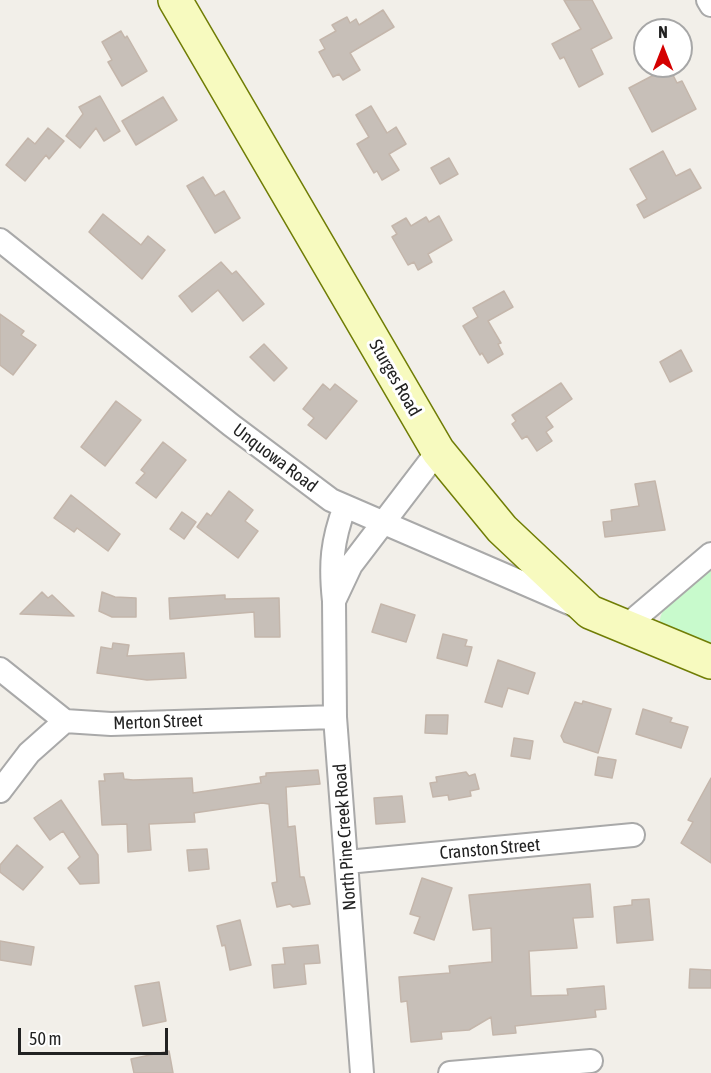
<!DOCTYPE html>
<html>
<head>
<meta charset="utf-8">
<style>
	body { margin:0 }
	#map { position:relative; width:711px; height:1073px; overflow:hidden; background:#f2efe9; font-family:"Asap Condensed",sans-serif }
	canvas { display:block }
	.north { position:absolute; left:633px; top:18px; width:60px; height:60px; box-sizing:border-box; background:#fff; border:2px solid #a7a7a7; border-radius:50%; rotate:0deg; font-size:16px; font-weight:700; line-height:24px; text-align:center; color:#222 }
	.north::after { content:''; display:block; margin:auto; width:21px; height:27px; background:#d40000; clip-path:polygon(50% 0,100% 100%,50% 72%,0 100%) }
	.scale { position:absolute; left:18px; top:1028px; width:150px; height:27px; box-sizing:border-box; border:3px solid #222; border-top:0; padding-left:8px; font-size:18px; line-height:21px; white-space:nowrap; color:#222; -webkit-text-stroke:4px #fff; paint-order:stroke }
</style>
</head>
<body>
<div id="map">
<canvas width="711" height="1073"></canvas>
<div class="north">N</div>
<div class="scale">50 m</div>
</div>
<script>
const g = document.querySelector('canvas').getContext('2d');
g.lineJoin = 'round';
function fillPath(path, color) { g.fillStyle = color; g.fill(path, 'evenodd'); }
function trace(path, color, width, dash) { g.strokeStyle = color; g.lineWidth = width; g.lineCap = dash ? 'butt' : 'round'; g.setLineDash(dash || []); g.stroke(path); }
function drawText(font, color, halo, rows, align = 'center') {
  g.font = font + ' "Asap Condensed",sans-serif'; g.lineWidth = 6; g.setLineDash([]); g.textBaseline = 'middle'; g.strokeStyle = halo; g.fillStyle = color; for (const [text, x, y, turn = 0] of rows) {
    g.save(); g.translate(x, y); g.rotate((+turn || 0) * Math.PI / 180); g.textAlign = isNaN(turn) ? turn : align; if (halo) g.strokeText(text, 0, 0); g.fillText(text, 0, 0); g.restore();
  }
}
const park = new Path2D(`
	M711,568V648L660,624C657,604 696,580 711,568Z`);
const building = new Path2D(`
	M564,0H592L612,38L591,49L603,74L579,87L564,57L560,59L552,44L581,29Z
	M383,10L394,27L350,53L360,70L343,80L339,74L333,77L319,52L325,49L320,40L336,31L332,25L347,17L350,23L356,19L359,25Z
	M121,31L125,38L127,36L147,71L122,86L108,62L112,60L102,42Z
	M669,67L677,83L682,81L696,109L652,132L629,88Z
	M100,96L120,131L104,141L96,128L80,148L66,136L83,114L79,107Z
	M163,97L177,120L136,145L122,121Z
	M371,106L387,133L396,127L406,144L389,154L399,170L382,180L377,171L374,173L357,144L369,137L356,115Z
	M48,128L64,141L49,159L46,155L25,181L6,165L28,138L35,144Z
	M663,151L676,176L690,169L701,188L644,218L637,205L647,199L630,169Z
	M449,158L458,174L440,184L431,168Z
	M203,177L215,196L224,191L240,218L215,233L187,186Z
	M103,214L141,245L148,236L165,250L142,279L89,232Z
	M439,216L452,240L428,254L432,262L418,270L414,262L408,265L392,237L397,234L392,226L406,218L411,226L426,217L429,222Z
	M221,262L232,274L236,271L264,304L243,321L218,290L192,312L179,296Z
	M504,291L513,307L488,321L501,343L498,344L503,354L488,363L482,353L480,355L463,326L478,317L473,308Z
	M0,314L24,331L21,335L36,345L13,375L0,365Z
	M264,344L287,368L274,381L250,357Z
	M681,350L692,371L670,382L660,362Z
	M561,383L572,399L546,417L553,427L546,432L552,441L537,451L527,436L522,439L512,424L516,421L512,415Z
	M323,384L330,390L335,384L357,401L326,439L308,425L314,418L303,409Z
	M116,401L141,420L105,466L81,447Z
	M163,442L186,460L156,498L136,483L145,473L141,470Z
	M655,481L665,530L605,537L603,522L612,521L611,510L639,506L635,484Z
	M229,491L253,510L245,521L258,531L238,558L197,527L207,513L211,516Z
	M71,495L120,534L108,551L77,528L74,532L54,518Z
	M182,512L196,522L184,539L170,529Z
	M42,592L48,598L52,595L74,616L20,614Z
	M102,592L115,597L136,598V617H112L99,611Z
	M225,595V599L279,598L280,637H255L254,612L170,619L169,598Z
	M381,604L415,615L406,642L372,632Z
	M443,634L467,640L465,646L472,647L467,666L437,658Z
	M113,643L129,645L127,656L184,653L186,678L147,680L97,673L101,647L112,649Z
	M498,660L535,673L528,694L508,688L502,707L485,702Z
	M583,701L611,709L598,753L564,742L561,736L575,702L582,704Z
	M643,709L672,718L670,722L688,727L681,748L636,734Z
	M426,715H448L447,734L425,733Z
	M514,738L533,741L530,759L511,756Z
	M598,757L616,760L612,778L595,775Z
	M318,770L320,784L286,787L288,827L295,826L300,877H304L310,904L293,907L290,904L277,907L272,883L277,882L269,804L262,803L194,813L195,822L149,824L151,850L128,852L127,824L102,825L99,781H105L104,774L123,773L124,779L133,780L192,778L193,793L261,783L260,777L266,776V773Z
	M466,772L469,776L475,774L479,789L470,791L471,796L449,800L448,795L433,797L430,783L437,782L436,777Z
	M711,778V863L681,843L693,822L688,820Z
	M402,796L405,822L376,824L374,798Z
	M61,800L98,855L99,883L80,884L68,868L80,857L63,831L50,840L34,818Z
	M17,845L43,867L23,890L0,872V865Z
	M207,849L209,869L189,871L187,850Z
	M422,878L452,888L434,940L414,933L420,917L410,914Z
	M590,884L593,917L573,918L577,948L529,951L531,996L568,995L567,989L604,986L606,1009L595,1010L596,1017L515,1026L516,1033L493,1035L491,1017L469,1030L441,1032L442,1039L411,1042L407,1001L401,1002L399,977L450,973L449,966L492,962L491,928L473,930L469,895Z
	M649,899L653,940L617,943L614,907L632,905V900Z
	M240,920L251,965L230,970L225,945L222,946L217,926Z
	M0,941L34,947L31,965L0,960Z
	M318,945L320,963L304,964L306,984L274,988L272,965L285,964L283,948Z
	M690,969L711,970V988H689Z
	M159,982L166,1021L143,1026L135,986Z
	M169,1051L173,1073H134L131,1059Z`);
const street = new Path2D(`
	M708,0L711,5
	M0,240L231,425L331,500L574,605
	M334,601C330,564 332,541 345,506
	M625,627L711,554
	M0,669L65,721L111,724L335,717
	M0,791L29,753L65,721
	M347,862L633,835
	M362,1073L335,717L334,601L351,565L438,451
	M450,1073L591,1061`);
const secondary = new Path2D(`
	M175,0L438,451L502,529L590,612L711,662`);
const streetNames = [
	["Sturges Road",395,378,60],
	["Unquowa Road",275,458,37],
	["Merton Street",158,722,-2],
	["North Pine Creek Road",345,837,-94],
	["Cranston Street",490,849,-5]
];
fillPath(park, '#c8facc');
fillPath(building, '#c7bfb8');
trace(building, '#c4b6ab', 1.5);
trace(street, '#a9a9a9', 26);
trace(secondary, '#707d05', 36);
trace(street, '#fff', 22);
trace(secondary, '#f7fabf', 33);
drawText('18px', '#222', '#fff', streetNames);
</script>
</body>
</html>
